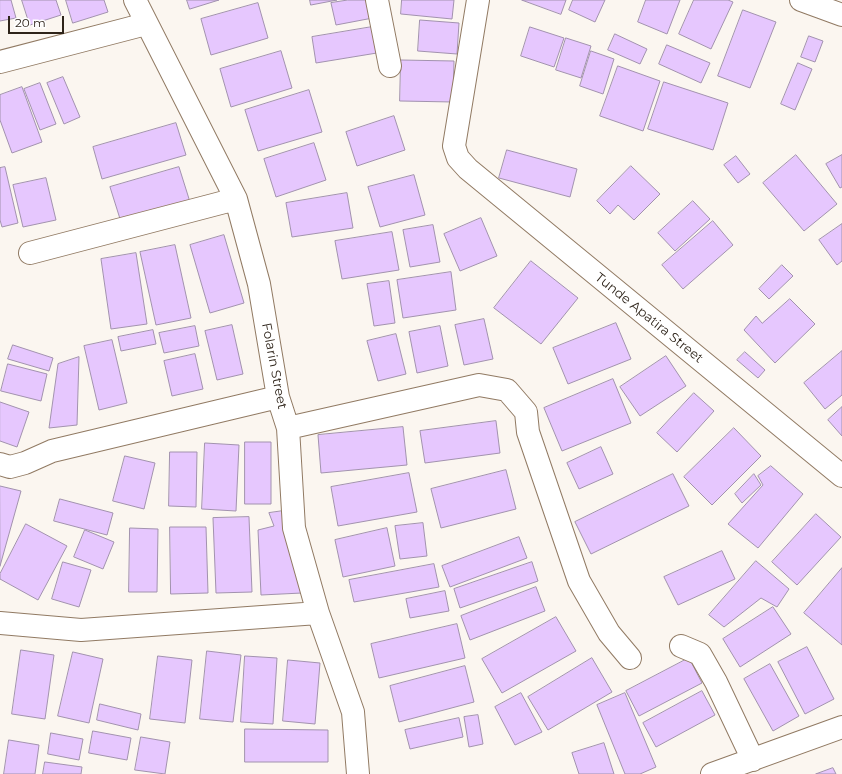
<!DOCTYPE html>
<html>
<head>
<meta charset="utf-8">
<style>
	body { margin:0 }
	#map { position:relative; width:842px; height:774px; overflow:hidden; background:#fbf6f0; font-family:Montserrat,sans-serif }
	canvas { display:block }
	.scale { position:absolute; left:8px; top:16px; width:56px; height:18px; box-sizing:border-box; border:2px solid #2e241a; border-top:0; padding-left:5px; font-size:12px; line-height:14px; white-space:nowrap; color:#2e241a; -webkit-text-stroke:3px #fff; paint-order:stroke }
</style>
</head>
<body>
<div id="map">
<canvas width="842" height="774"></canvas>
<div class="scale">20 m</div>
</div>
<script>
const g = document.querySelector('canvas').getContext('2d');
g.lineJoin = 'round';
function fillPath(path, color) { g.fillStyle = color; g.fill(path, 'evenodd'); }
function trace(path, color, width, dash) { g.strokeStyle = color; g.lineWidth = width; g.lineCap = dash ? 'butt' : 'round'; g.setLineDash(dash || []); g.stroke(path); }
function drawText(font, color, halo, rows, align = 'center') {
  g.font = font + ' Montserrat,sans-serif'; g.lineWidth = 3; g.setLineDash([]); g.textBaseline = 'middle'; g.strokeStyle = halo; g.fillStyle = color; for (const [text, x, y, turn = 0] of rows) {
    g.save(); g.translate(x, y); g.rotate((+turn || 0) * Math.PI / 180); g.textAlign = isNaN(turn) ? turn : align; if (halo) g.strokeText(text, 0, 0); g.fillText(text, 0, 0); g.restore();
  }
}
const building = new Path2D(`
	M0,0H11L16,18L0,21Z
	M22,0H56L61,15L30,25Z
	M66,0H104L108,12L73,23Z
	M187,0H219L190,9Z
	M310,0H337L311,5Z
	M348,0H374L378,17L336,25L331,3Z
	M402,0H454L452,19L401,14Z
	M522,0H566L561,14Z
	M573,0H605L595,22L569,10Z
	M646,0H680L667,34L638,22Z
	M694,0H728L733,2L711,49L679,34Z
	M258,3L268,38L211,55L201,19Z
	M743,10L776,22L750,88L718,76Z
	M420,20L459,23L457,54L418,51Z
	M378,26L383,52L316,63L312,37Z
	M530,27L564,38L554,67L521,56Z
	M615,34L647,49L640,64L608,50Z
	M809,36L823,41L815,62L801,57Z
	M566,38L591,46L581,78L556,70Z
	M667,45L710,63L701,83L659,64Z
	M281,51L292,88L231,107L220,69Z
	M591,51L614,59L603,94L580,86Z
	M401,60L454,61L453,102L400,101Z
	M798,63L812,69L795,110L781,104Z
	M618,66L660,81L643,131L600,116Z
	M63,77L80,117L64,124L47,83Z
	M664,82L728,103L713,150L648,129Z
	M40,83L56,124L40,130L24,89Z
	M22,87L42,142L12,153L0,120V95Z
	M309,90L322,132L258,151L245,110Z
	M394,116L405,150L357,166L346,132Z
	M176,123L186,155L102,179L93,147Z
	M314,143L326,180L276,197L264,159Z
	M507,150L577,169L570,197L499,178Z
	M796,155L837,204L804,231L763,183Z
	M842,155V187L840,188L826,164Z
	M736,156L750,174L738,183L724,165Z
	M631,166L660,194L634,220L618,205L610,214L597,201Z
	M5,167L18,223L2,227L0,220V168Z
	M179,167L190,202L121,222L110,187Z
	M414,175L425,215L380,227L368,187Z
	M46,178L56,220L23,227L13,185Z
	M347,193L353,228L292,237L286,203Z
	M693,201L710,219L675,251L658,233Z
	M481,218L497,256L460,271L444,234Z
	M713,221L733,245L683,289L662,265Z
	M842,224V261L837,265L819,240Z
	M433,225L440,262L410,267L403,230Z
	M392,232L399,270L342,279L335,241Z
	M224,235L244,303L210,313L190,245Z
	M175,245L191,318L156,325L140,252Z
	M136,253L147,324L111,329L101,259Z
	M531,261L578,298L541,344L494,308Z
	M782,265L793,276L769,299L759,289Z
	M451,272L456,310L403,318L397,280Z
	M389,281L395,323L374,326L367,284Z
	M790,299L815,324L775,363L744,330L756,316L762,323Z
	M484,319L493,359L464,365L455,325Z
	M616,323L631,359L568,384L553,348Z
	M232,325L243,374L217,380L205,331Z
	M195,326L199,346L164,353L159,333Z
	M440,326L448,366L417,373L409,332Z
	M153,330L156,344L121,351L118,337Z
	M396,334L406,374L378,381L367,341Z
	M112,340L127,403L99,410L84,346Z
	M13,345L53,358L49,371L8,359Z
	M842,351V395L825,409L804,383Z
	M745,352L765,370L758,378L737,360Z
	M195,354L203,389L172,396L164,361Z
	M666,356L686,386L640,416L620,387Z
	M79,357L77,425L49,428L58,364Z
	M8,364L47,374L41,401L1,391Z
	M613,379L631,423L562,451L544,408Z
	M694,393L714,411L677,452L657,433Z
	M0,402L29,412L17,447L0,441Z
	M842,407V436L828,420Z
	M496,421L500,453L425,463L420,431Z
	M403,427L407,465L321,473L318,435Z
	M734,428L761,456L712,505L684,477Z
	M245,442H271V504H245Z
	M205,443L239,445L236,511L202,509Z
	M601,447L613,474L579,489L567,463Z
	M170,452H197L196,507L169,506Z
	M125,456L155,463L144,509L113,501Z
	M771,466L803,494L758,548L728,524L763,485L758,476Z
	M506,470L516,509L441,528L431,489Z
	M409,473L417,512L338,526L331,487Z
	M673,474L689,506L591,554L575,522Z
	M754,474L761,485L742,503L735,494Z
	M0,486L21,491L0,566Z
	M60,499L113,513L107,535L54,521Z
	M290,510L302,593L261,595L258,530L274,526L269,513Z
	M816,514L841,537L797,585L772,562Z
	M249,517L252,592L216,593L213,518Z
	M423,523L427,556L400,559L395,526Z
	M26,524L67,546L38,600L0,579V574Z
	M170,527H206L208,593L171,594Z
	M130,528L158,529L157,592H129Z
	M387,528L395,566L343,577L335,540Z
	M85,530L114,542L103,569L74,557Z
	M519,537L527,558L450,587L442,566Z
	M722,551L735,579L678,605L664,577Z
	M756,561L789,589L777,607L761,598L724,627L709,615Z
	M63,562L91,570L79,607L52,599Z
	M532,562L538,581L460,608L454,589Z
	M434,564L439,587L354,602L349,580Z
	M842,568V645L804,613Z
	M536,587L545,611L470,640L461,616Z
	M445,591L449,611L410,618L406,599Z
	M773,607L791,634L740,667L723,639Z
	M556,617L576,651L502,693L482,659Z
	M457,624L465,658L379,678L371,644Z
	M807,647L834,699L805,714L778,662Z
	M21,650L54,655L45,719L12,714Z
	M207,651L241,655L233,722L200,719Z
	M73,652L103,659L89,723L58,716Z
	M158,656L192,660L185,723L150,719Z
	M245,656L277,658L273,724L241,722Z
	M592,658L612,692L548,730L528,697Z
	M689,658L702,683L639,716L626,691Z
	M288,660L320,663L315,724L283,721Z
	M770,664L799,716L773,731L744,679Z
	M465,666L474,702L399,722L390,686Z
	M702,691L715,715L656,747L643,723Z
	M521,693L542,732L515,745L495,707Z
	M625,693L656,767L640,774H625L597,705Z
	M100,704L141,714L138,730L97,720Z
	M478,715L483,744L469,747L464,717Z
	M459,718L463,737L410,749L405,730Z
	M245,729L328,730V762H245Z
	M93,731L131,738L127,760L89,753Z
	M51,733L83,739L79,760L48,754Z
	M141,737L170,742L165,774L135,770Z
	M9,740L39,745L35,774H4Z
	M604,743L614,774H579L572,753Z
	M45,762L82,767L81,774H43Z
	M833,768L836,774H816Z`);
const minor = new Path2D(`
	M135,0L236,199L259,284L278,397L288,428L294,528L318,613L353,712L358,774
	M377,0L390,66
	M478,0L454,146L458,158L468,169L842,476
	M801,0L842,15
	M0,62L146,24
	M30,253L236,199
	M288,428L479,385L507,390L526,412L528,432L579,581L609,633L630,658
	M0,464L10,467L25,463L52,451L278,397
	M0,623L81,630L318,613
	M681,646L700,654L716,682L753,760
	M712,774L842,727`);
const streetNames = [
	["Tunde Apatira Street",649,318,39],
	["Folarin Street",274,366,79]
];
fillPath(building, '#e6c7fe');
trace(building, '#a292ae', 1);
trace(minor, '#917a63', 24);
trace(minor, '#fff', 22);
drawText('13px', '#2e241a', '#fff', streetNames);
</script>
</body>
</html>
